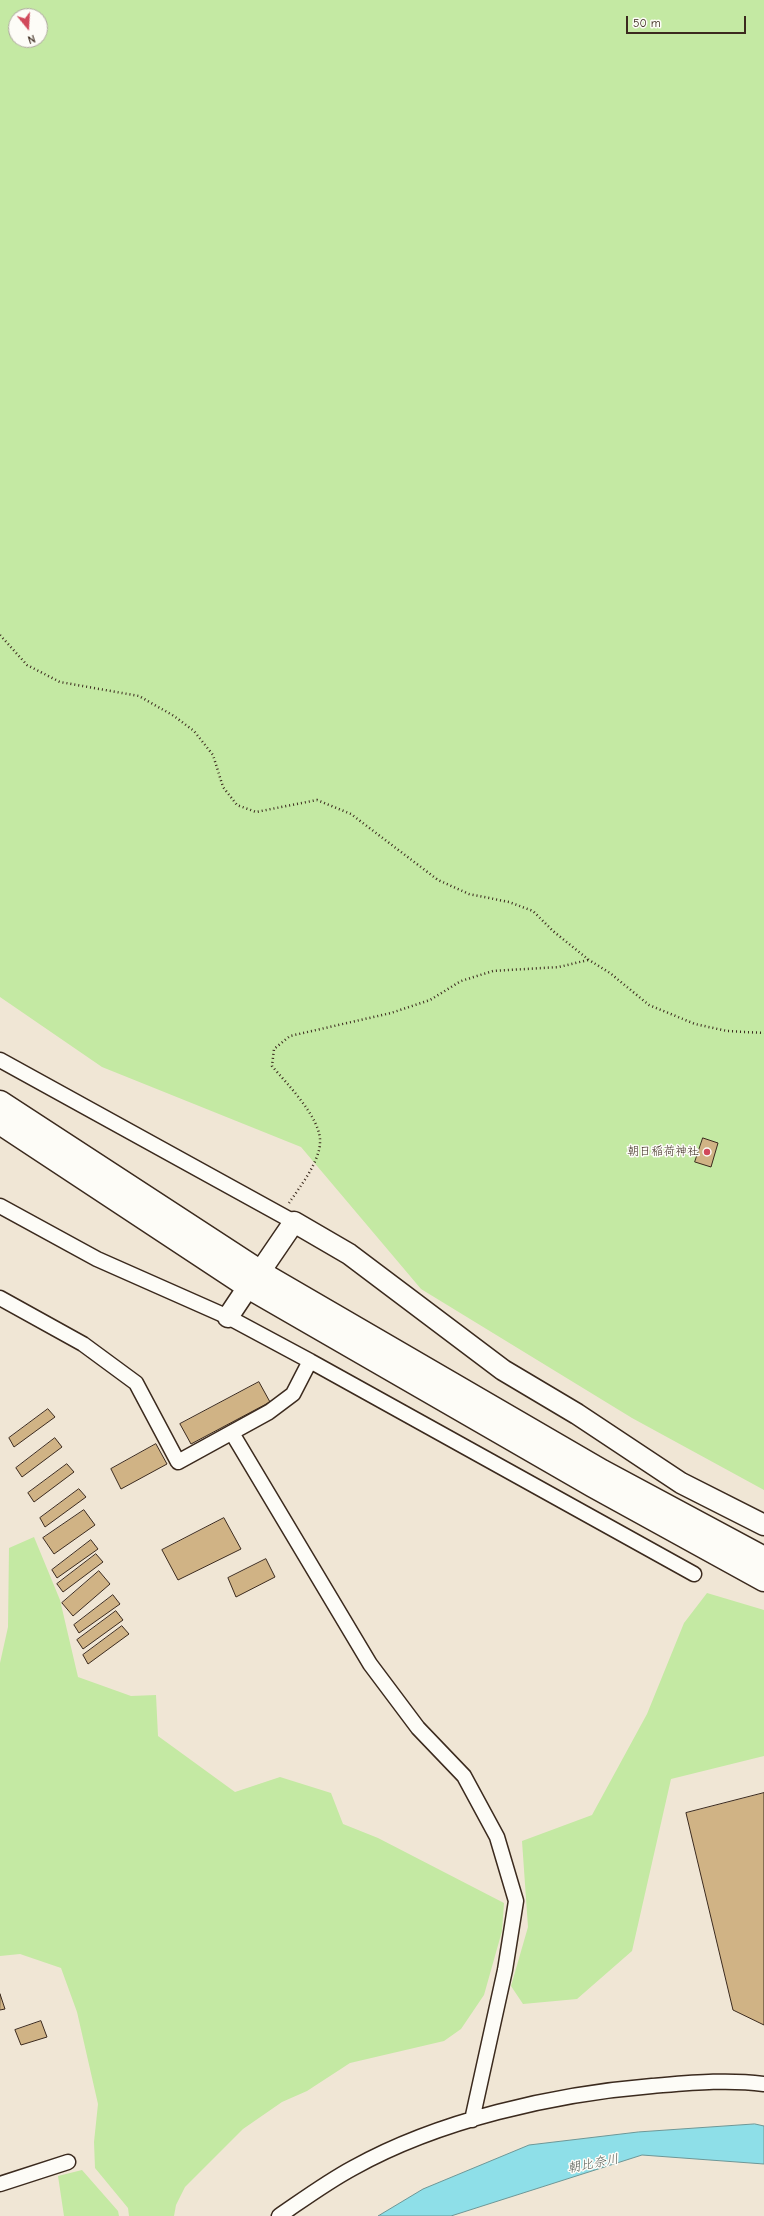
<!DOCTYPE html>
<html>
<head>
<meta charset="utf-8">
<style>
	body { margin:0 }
	#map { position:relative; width:764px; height:2216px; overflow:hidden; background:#f0e6d5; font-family:"Comic Neue",sans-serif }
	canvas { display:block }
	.north { position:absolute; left:8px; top:8px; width:40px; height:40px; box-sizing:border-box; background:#fdfcf7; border:1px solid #afa8a0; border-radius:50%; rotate:162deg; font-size:11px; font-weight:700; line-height:16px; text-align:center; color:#3b2a1e }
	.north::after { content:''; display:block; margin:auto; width:14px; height:18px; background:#d1495b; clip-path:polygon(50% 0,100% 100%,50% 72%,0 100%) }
	.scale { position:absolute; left:626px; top:16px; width:120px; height:18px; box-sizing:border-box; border:2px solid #3b2a1e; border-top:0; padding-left:5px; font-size:12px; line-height:14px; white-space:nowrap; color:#3b2a1e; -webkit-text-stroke:3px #fdfcf7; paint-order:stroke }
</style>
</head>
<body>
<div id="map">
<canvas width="764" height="2216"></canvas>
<div class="north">N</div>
<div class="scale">50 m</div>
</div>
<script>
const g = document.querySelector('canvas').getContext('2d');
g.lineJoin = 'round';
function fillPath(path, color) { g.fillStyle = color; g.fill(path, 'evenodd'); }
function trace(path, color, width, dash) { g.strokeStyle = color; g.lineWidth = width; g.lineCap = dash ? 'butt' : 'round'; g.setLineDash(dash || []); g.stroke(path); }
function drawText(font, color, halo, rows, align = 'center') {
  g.font = font + ' "Comic Neue","Klee One",sans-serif'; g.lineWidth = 3; g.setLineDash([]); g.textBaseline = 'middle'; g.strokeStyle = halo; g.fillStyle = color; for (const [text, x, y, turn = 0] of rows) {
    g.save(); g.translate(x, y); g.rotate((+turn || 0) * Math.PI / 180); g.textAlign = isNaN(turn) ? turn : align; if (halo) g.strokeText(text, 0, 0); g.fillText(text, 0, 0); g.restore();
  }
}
const green = new Path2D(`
	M0,0H764V1490L632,1418L421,1289L301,1147L102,1067L0,997ZM16,16H40V40H16Z
	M34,1537L60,1600L78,1677L131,1696L156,1695L158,1736L235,1792L280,1777L331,1793L343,1824L378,1838L504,1903L502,1931L484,1995L461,2029L444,2041L350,2063L307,2091L282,2102L243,2129L185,2187L176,2205L174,2216H129L128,2208L95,2168L94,2142L98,2104L77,2012L61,1968L20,1954L0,1956V1663L8,1627L9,1548Z
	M707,1593L764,1610V1756L671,1779L632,1951L577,1999L523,2004L511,1986L528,1927L522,1841L592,1815L647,1714L684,1623Z
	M82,2170L118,2211L119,2216H64L58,2176Z`);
const water = new Path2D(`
	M755,2124L764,2126V2164L642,2155L451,2216H378L423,2189L529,2145L638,2132Z`);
const building = new Path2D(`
	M703,1138L718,1143L711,1167L695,1162Z
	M259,1382L270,1402L191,1444L180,1424Z
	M48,1409L55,1417L14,1447L9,1438Z
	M55,1438L62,1447L22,1477L16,1468Z
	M156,1444L167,1464L121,1489L111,1469Z
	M67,1464L74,1472L34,1502L28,1493Z
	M79,1489L86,1497L45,1527L40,1518Z
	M84,1510L95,1525L54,1554L43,1538Z
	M224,1518L241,1549L178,1580L162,1550Z
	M91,1540L98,1549L57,1578L52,1570Z
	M96,1554L103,1562L63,1592L57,1584Z
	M266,1559L275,1577L236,1597L228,1578Z
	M99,1571L110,1584L73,1616L62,1603Z
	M113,1595L120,1604L79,1633L74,1625Z
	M116,1611L123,1620L83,1649L77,1640Z
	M122,1626L129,1634L88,1664L83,1655Z
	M764,1793V2025L733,2010L686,1813Z
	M0,1994L5,2009L0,2010Z
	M41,2021L47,2037L21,2045L15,2030Z`);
const path = new Path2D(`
	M0,635L27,665L60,682L139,696L174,716L194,731L213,755L223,787L237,805L256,812L317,800L351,814L438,880L469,894L509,902L533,911L553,931L589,960L610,973L649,1005L695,1024L727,1031L764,1033
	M289,1203C299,1188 319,1163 320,1143C322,1119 287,1084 272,1066L274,1049L290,1036L391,1013L430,1000L461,981L493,971L559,967L588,960`);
const street = new Path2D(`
	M0,1060L294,1222
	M0,1206L97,1259L228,1317L310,1361L293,1394L269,1412L178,1462L136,1383L83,1344L0,1298
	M310,1361L694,1574
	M232,1433L370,1664L418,1728L464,1776L497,1837L516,1901L505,1970L472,2120
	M0,2184L68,2162
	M279,2216C304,2199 327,2182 353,2168C439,2120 554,2094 652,2086C689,2083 727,2079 764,2084`);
const secondary = new Path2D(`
	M266,1263L294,1222L349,1254L503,1370L577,1414L681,1483L764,1525
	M228,1317L242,1296`);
const highway = new Path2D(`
	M0,1102L270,1278L602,1471L764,1558
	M0,1123L253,1290L593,1486L764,1580`);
const markers = [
	[707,1152,4,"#d1495b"]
];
const poiNames = [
	["朝日稲荷神社",699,1152]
];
const waterNames = [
	["朝比奈川",593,2164,-11]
];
fillPath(green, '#c4e9a3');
fillPath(water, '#8edfe8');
trace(water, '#6d9797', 1);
fillPath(building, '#d0b385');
trace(building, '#3b2a1e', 1);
trace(street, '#3b2a1e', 17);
trace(secondary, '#3b2a1e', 23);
trace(highway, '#3b2a1e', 25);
trace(path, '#3b2a1e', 2.5, [1, 3]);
trace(street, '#fdfcf7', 14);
trace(secondary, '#fdfcf7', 20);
trace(highway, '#fdfcf7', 22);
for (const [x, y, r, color] of markers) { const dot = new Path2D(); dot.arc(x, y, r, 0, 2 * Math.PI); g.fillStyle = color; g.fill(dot); trace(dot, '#fdfcf7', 1.5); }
drawText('12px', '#3b2a1e', '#fdfcf7', poiNames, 'right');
drawText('italic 13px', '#505750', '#fdfcf7', waterNames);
</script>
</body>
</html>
